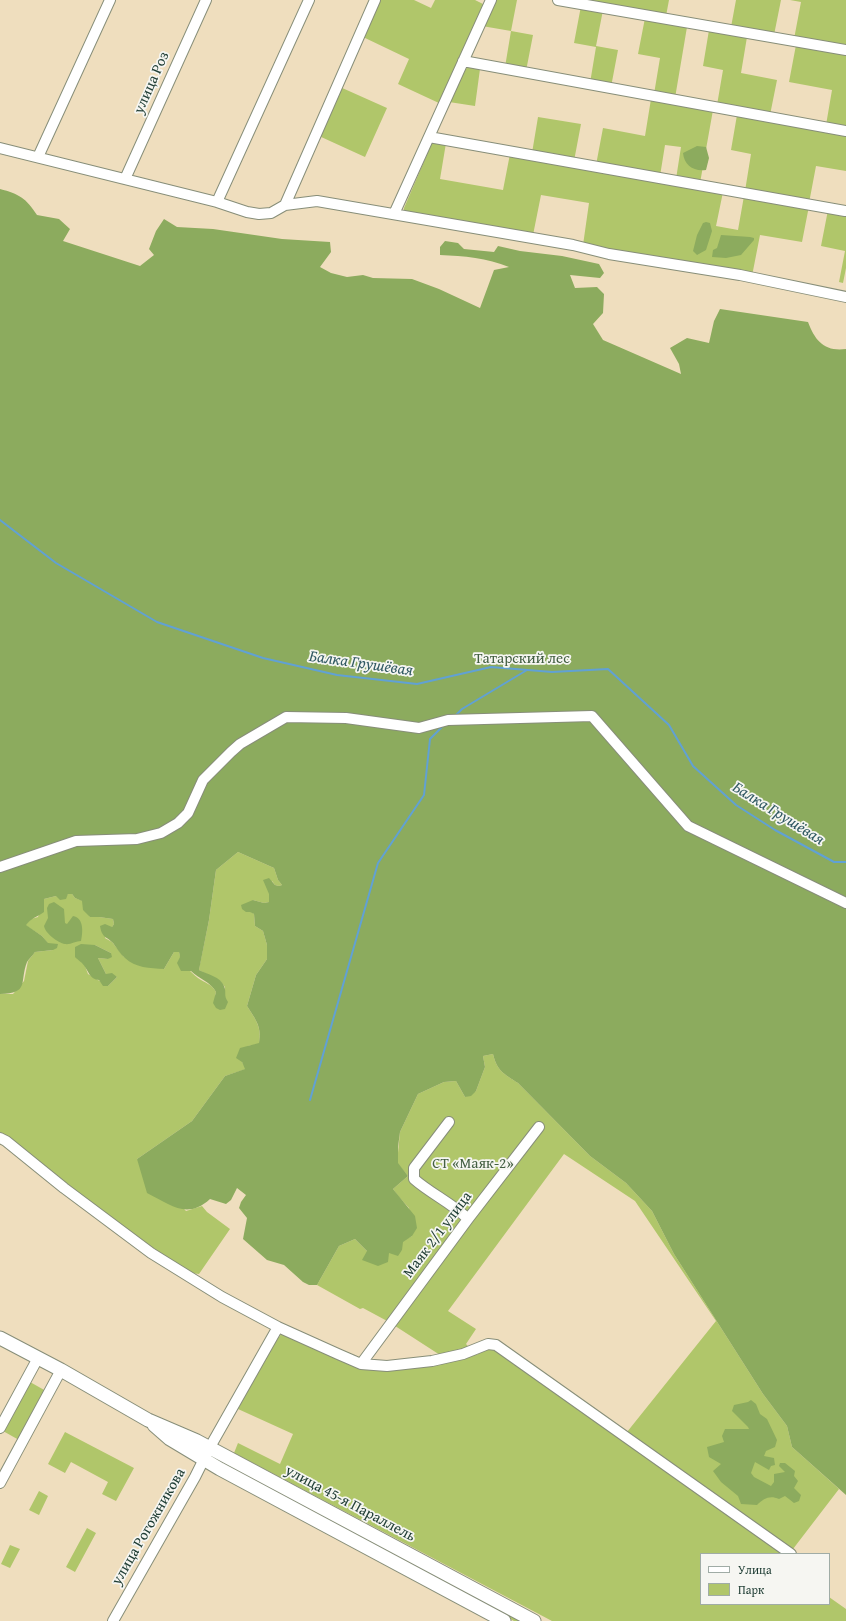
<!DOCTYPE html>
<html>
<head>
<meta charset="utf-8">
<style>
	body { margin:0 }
	#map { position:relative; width:846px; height:1621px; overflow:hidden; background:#efdebe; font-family:"Gentium Book Plus",serif }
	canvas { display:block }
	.legend { position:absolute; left:700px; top:1553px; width:130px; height:52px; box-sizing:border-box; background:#f6f6f2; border:1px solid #a0aca6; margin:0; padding:5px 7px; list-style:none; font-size:12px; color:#1f3d34 }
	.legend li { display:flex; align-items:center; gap:8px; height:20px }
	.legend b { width:20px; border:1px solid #a0aca6 }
</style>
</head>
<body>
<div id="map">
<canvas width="846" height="1621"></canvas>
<ul class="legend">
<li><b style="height:5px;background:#fff"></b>Улица</li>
<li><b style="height:11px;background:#b0c66a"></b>Парк</li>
</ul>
</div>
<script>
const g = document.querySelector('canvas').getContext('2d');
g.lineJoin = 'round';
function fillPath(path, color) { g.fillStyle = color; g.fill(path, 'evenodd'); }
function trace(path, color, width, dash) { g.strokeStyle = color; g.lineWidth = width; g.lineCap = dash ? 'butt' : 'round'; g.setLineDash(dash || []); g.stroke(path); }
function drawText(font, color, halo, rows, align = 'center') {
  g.font = font + ' "Gentium Book Plus",serif'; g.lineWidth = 3.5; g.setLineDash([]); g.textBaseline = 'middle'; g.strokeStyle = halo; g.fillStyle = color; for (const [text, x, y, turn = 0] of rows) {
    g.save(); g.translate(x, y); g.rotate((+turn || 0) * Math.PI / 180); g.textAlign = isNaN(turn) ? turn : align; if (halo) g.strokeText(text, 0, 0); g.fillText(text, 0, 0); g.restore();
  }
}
const green = new Path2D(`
	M379,0H414L431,8L435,0H475L485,5L441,104L398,84L409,59L363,37Z
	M494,0H517L511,31L533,35L526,71L505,67L511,31L482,26Z
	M583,0H669L666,16Z
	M736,0H781L774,35L731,27Z
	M790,0H846V47L794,39L801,2Z
	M581,6L603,10L596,46L618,50L611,87L590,83L596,47L574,43Z
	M645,18L687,27L675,98L654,94L660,58L638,54Z
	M709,30L747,37L741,73L777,80L770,115L717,105L723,70L703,66Z
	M796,45L846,54V171L816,166L809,203L745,191L751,154L731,150L737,115L826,125L832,90L789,82Z
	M470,67L480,69L475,106L449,102L465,69Z
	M340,87L387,108L365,157L319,136Z
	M651,99L713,110L700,183L676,179L681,147L665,145L660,176L596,165L603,128L645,136Z
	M538,117L581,124L574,161L532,153Z
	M435,142L446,143L440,179L503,190L510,154L723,192L716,226L738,230L744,196L809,206L802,242L760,235L752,276L583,245L589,203L541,195L533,235L404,211V208L432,143Z
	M828,210L846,214V268L843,283L839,282L845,251L821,246Z
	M238,852L274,868L278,880L282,885L279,886L275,885L272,881L269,902L264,903L253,900L250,911L254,914L255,926L263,931L267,945V959L256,975L247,1006C256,1020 262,1027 259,1044L248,1046L242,1062L246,1069L225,1076L192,1121L137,1159L186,1211L202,1206L207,1212L230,1229L199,1274L191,1273L153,1250L68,1187L0,1132V994H13L24,981L28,961L35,952L53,950L42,936L25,925L31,919L38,917L44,899L56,896L66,897L68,894H72L75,898L83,901L90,917H99L113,919L114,924L105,938L112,942L124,957L164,969L174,952H179C180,961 191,973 198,978C205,983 212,984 216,992L215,996L224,997L225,987L220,981L199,970L200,964L209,920L216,870ZM95,945L111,953L108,959L98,958L106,974L117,977L108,986L88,974L85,966Z
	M493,1054C497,1071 504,1074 518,1083L590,1156L626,1183L652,1211L674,1254L763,1394L787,1426L792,1447L839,1489L793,1549L627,1432L716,1321L635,1201L564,1154L448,1311L476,1329L466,1344L476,1355L489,1349L496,1350L783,1554H701V1604H829V1597L846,1609V1621H552L234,1453L238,1443L280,1464L293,1434L238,1409L268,1352L282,1333L345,1362L369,1370L410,1368L441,1365L440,1355L389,1322L363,1308L360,1309L317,1285L339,1246L355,1239L367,1251L389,1253L402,1250V1241L412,1236L409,1208L399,1197L393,1189L408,1176L397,1163L400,1132L418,1094L444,1082L456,1081L465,1097L476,1091L485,1067L483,1056Z
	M30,1382L46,1391L19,1440L3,1431Z
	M65,1432L134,1468L116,1501L102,1494L108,1482L71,1462L65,1473L48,1464Z
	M210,1455L527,1621H514L210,1459Z
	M39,1491L48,1496L39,1515L29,1510Z
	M87,1528L96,1533L75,1572L66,1567Z
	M10,1545L20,1549L10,1568L1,1564Z`);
const forest = new Path2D(`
	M697,146L706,147L709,158L706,170C694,172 684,165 683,153Z
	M0,189C19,194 26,198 37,215L59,219L70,229L63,241L140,266L154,255L149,249L156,231L164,219L177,227L213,229L282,239L330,242L331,252L320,267L331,273L347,277L363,275L373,278L412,279L439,289L480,308L494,270L509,267C487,258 464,256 440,255V247L445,241L458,243L464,249L494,252L498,246L520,251L562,256L599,264L604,273L600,278L570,275L575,288L597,287L604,294L603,313L593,324L603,340L681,374L679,364L670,348L687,338L709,343L714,321L720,309L808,322C815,341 825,352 846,349V1495L792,1447L787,1426L763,1394L674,1254L652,1211L626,1183L590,1156L518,1083C504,1074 497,1071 493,1054L483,1056L485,1067L476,1091L471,1096L465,1097L456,1081L444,1082L418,1094L400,1132L398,1147V1163L408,1176L393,1189L415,1216L417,1228L412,1236L403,1242L402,1250L398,1256L389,1253L388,1262L378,1266L362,1260L367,1251L355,1239L339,1246L317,1285H309L303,1282L284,1265L267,1260L243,1239L247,1218L239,1208L241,1202L246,1195L237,1188L231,1200L226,1204L210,1199C187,1220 171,1205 147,1193L137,1159L192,1121L225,1076L245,1069L242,1062L236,1058L240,1048L259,1043C262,1027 256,1020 247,1006L256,975L267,959V945L263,931L255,926L254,914L250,912H246L242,909L241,905L253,900L264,903L269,902V894L263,880L269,878L275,885L279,886L282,885L278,880L274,868L238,852L216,870L209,920L199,970C207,974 221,977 224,986C227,993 223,995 228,1002L225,1009L220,1010L216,1008L213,1003L216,992C211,982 199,979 191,971H181L177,963L180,957L179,952H174L164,969C150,968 135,968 125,958C120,954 117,948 113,943C106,936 102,938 100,926L105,924L112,927L114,924L113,919L99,917H90L83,910L82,901L75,898L72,894H68L66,899L60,900L56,896L44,899V912C37,917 31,918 26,925L42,936L48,943L58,944L57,948L53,950L35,952C33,955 29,959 27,962C19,983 30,993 0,994Z
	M706,222L710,223L712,231L706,250L697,255L693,251L697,235L703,223Z
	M721,235L750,237L754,238V240L741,255L726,258L712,257L713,250L717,248Z
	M54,902L64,909L65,923L67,924L73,916C84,918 83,932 81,941C76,941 70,945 65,944C58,943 45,933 44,926L48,918L47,908L49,904Z
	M81,944L95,945L111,953L112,957L108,959L98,958L106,974L112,973L117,977L108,986H103L99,980C90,979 90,974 85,967C83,963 78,960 75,957V947Z
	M751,1400L756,1404L760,1414L767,1419L777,1440L775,1447L766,1451L764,1456L774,1458L775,1465L771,1466L769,1470L755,1462L751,1473L754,1477L771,1486L774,1482V1474L785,1472L779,1466L780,1463H785L795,1471L794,1476L798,1481L794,1488L801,1495L799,1501L794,1503L785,1496L779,1499C770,1495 764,1498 757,1505L741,1504L738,1496L721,1482L713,1471L721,1464L709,1457L707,1447L724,1442L722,1436L725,1429H749L748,1427L732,1411L734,1405L748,1402Z`);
const stream = new Path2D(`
	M0,520L56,563L157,622L263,658L337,675L417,684L491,667L552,672L608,669L669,725L693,766L736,805L775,830L834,862H846
	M455,716L462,709L527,670
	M310,1100L378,863L424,795L430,739L444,725`);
const minor = new Path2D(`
	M558,0L846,50
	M463,61L846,131
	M429,137L845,211
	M0,148L217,202L247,212L259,214L271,213L285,205L317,201L573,245L609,254L740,275L846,297
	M38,157L110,0
	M125,179L206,0
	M217,202L309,0
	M285,205L375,0
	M394,214L491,0
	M0,867L76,841L137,839L161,833L178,823L188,813L203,780L231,752L240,744L286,717L346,718L419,728L448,720L592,716L688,826L846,903
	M449,1122L414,1168V1179C431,1194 452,1203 468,1219
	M0,1138L6,1141L64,1188L151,1253L222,1297L278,1327L338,1354L361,1364L387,1366L432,1361L463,1354L488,1344L496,1345L791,1554
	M361,1364L468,1219L539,1127
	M0,1428L38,1358
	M0,1483L61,1370
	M113,1621L195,1477L210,1447L278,1327`);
const major = new Path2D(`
	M0,1338L61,1370L148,1420L197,1441L534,1621
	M154,1425L170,1439L220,1469L504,1621`);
const streetNames = [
	["улица Роз",152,83,-66],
	["Маяк 2/1 улица",438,1235,-53],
	["улица 45-я Параллель",350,1504,28],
	["улица Рогожникова",149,1527,-60]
];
const parkNames = [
	["Татарский лес",522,659],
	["СТ «Маяк-2»",473,1164]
];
const waterNames = [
	["Балка Грушёвая",361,664,8],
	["Балка Грушёвая",778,814,32]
];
fillPath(green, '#b0c66a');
fillPath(forest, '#8cab5e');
trace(stream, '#61a1d4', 2);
trace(minor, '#878e79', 12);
trace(major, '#878e79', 15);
trace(minor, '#fff', 10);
trace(major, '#fff', 13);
drawText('15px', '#1f3d34', '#f6f6f2', streetNames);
drawText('15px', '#435f42', '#f6f6f2', parkNames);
drawText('italic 16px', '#335b64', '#f6f6f2', waterNames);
</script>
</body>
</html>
